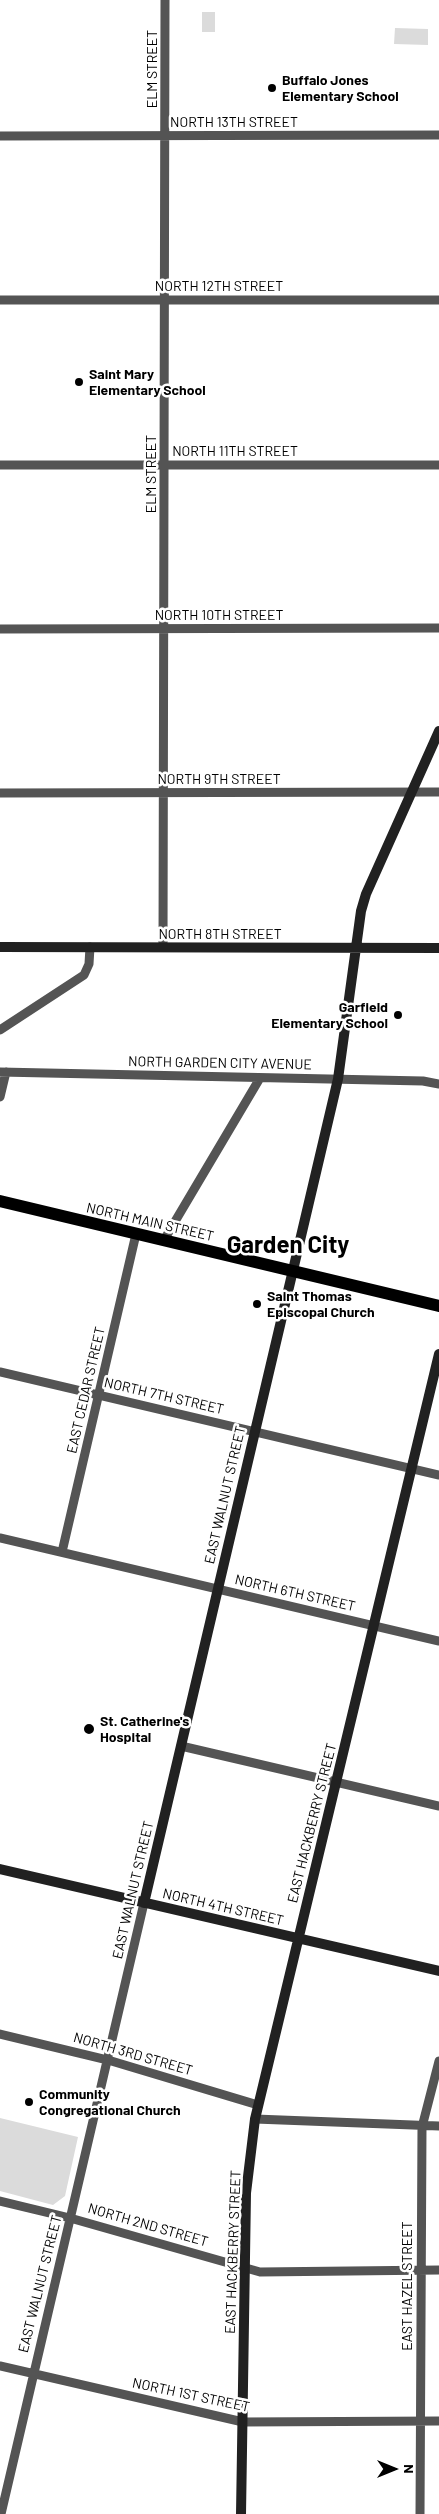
<!DOCTYPE html>
<html>
<head>
<meta charset="utf-8">
<style>
	body { margin:0 }
	#map { position:relative; width:439px; height:2514px; overflow:hidden; background:#fff; font-family:Barlow,sans-serif }
	canvas { display:block }
	.north { position:absolute; left:369px; top:2444px; width:50px; height:50px; -webkit-text-stroke:4px #fff; paint-order:stroke; rotate:90deg; font-size:14px; font-weight:700; line-height:20px; text-align:center; color:#000 }
	.north::after { content:''; display:block; margin:auto; width:18px; height:22px; background:#000; clip-path:polygon(50% 0,100% 100%,50% 72%,0 100%) }
</style>
</head>
<body>
<div id="map">
<canvas width="439" height="2514"></canvas>
<div class="north">N</div>
</div>
<script>
const g = document.querySelector('canvas').getContext('2d');
g.lineJoin = 'round';
function fillPath(path, color) { g.fillStyle = color; g.fill(path, 'evenodd'); }
function trace(path, color, width, dash) { g.strokeStyle = color; g.lineWidth = width; g.lineCap = dash ? 'butt' : 'round'; g.setLineDash(dash || []); g.stroke(path); }
function drawText(font, color, halo, rows, align = 'center') {
  g.font = font + ' Barlow,sans-serif'; g.lineWidth = 5; g.setLineDash([]); g.textBaseline = 'middle'; g.strokeStyle = halo; g.fillStyle = color; for (const [text, x, y, turn = 0] of rows) {
    g.save(); g.translate(x, y); g.rotate((+turn || 0) * Math.PI / 180); g.textAlign = isNaN(turn) ? turn : align; if (halo) g.strokeText(text, 0, 0); g.fillText(text, 0, 0); g.restore();
  }
}
const green = new Path2D(`
	M202,12H215V32H202Z
	M395,28L428,29V45L394,44Z
	M0,2118L78,2137L65,2196L53,2205L0,2191Z`);
const street = new Path2D(`
	M0,136L439,135
	M0,300H439
	M0,465H439
	M0,629L439,628
	M0,793L439,792
	M163,947L165,0
	M0,1030L84,975L89,964L90,947
	M0,1072L423,1081L439,1084
	M0,1097L6,1072
	M164,1240L260,1078
	M0,1372L439,1475
	M0,1538L439,1641
	M62,1552L136,1234
	M181,1746L439,1806
	M0,2034L108,2060L258,2105
	M255,2119L439,2126
	M0,2201L70,2218L260,2272L439,2270
	M0,2366L243,2422L439,2421
	M1,2514L144,1903
	M420,2514L422,2127L439,2061`);
const secondary = new Path2D(`
	M0,947L439,948
	M0,1869L439,1971
	M144,1903L338,1079L361,911L366,894L439,731
	M241,2514L246,2193L255,2119L439,1354`);
const primary = new Path2D(`
	M0,1201L439,1306`);
const markers = [
	[272,88,5,"#000"],
	[79,382,5,"#000"],
	[398,1015,5,"#000"],
	[257,1304,5,"#000"],
	[89,1729,6,"#000"],
	[29,2102,5,"#000"]
];
const streetNames = [
	["ELM STREET",152,69,-90],
	["NORTH 13TH STREET",234,122],
	["NORTH 12TH STREET",219,286],
	["NORTH 11TH STREET",235,451],
	["ELM STREET",151,474,-90],
	["NORTH 10TH STREET",219,615],
	["NORTH 9TH STREET",219,779],
	["NORTH 8TH STREET",220,934],
	["NORTH GARDEN CITY AVENUE",220,1063,1],
	["NORTH MAIN STREET",150,1222,13],
	["EAST CEDAR STREET",86,1390,-77],
	["NORTH 7TH STREET",164,1396,13],
	["EAST WALNUT STREET",225,1495,-77],
	["NORTH 6TH STREET",295,1593,13],
	["EAST HACKBERRY STREET",312,1823,-76],
	["EAST WALNUT STREET",133,1890,-77],
	["NORTH 4TH STREET",223,1907,13],
	["NORTH 3RD STREET",133,2054,16],
	["NORTH 2ND STREET",148,2225,16],
	["EAST HACKBERRY STREET",233,2252,-88],
	["EAST WALNUT STREET",40,2284,-76],
	["EAST HAZEL STREET",407,2286,-90],
	["NORTH 1ST STREET",191,2395,12]
];
const poiNames = [
	["Buffalo Jones",282,80],
	["Elementary School",282,96],
	["Saint Mary",89,374],
	["Elementary School",89,390],
	["Garfield",388,1007,"right"],
	["Elementary School",388,1023,"right"],
	["Saint Thomas",267,1296],
	["Episcopal Church",267,1312],
	["St. Catherine's",100,1721],
	["Hospital",100,1737],
	["Community",39,2094],
	["Congregational Church",39,2110]
];
const townNames = [
	["Garden City",288,1245]
];
fillPath(green, '#dbdbdb');
trace(street, '#545454', 9);
trace(secondary, '#212121', 10);
trace(primary, '#000', 12);
for (const [x, y, r, color] of markers) { const dot = new Path2D(); dot.arc(x, y, r, 0, 2 * Math.PI); g.fillStyle = color; g.fill(dot); trace(dot, '#fff', 2); }
drawText('14px', '#000', '#fff', streetNames);
drawText('bold 14px', '#000', '#fff', poiNames, 'left');
drawText('bold 24px', '#000', '#fff', townNames);
</script>
</body>
</html>
